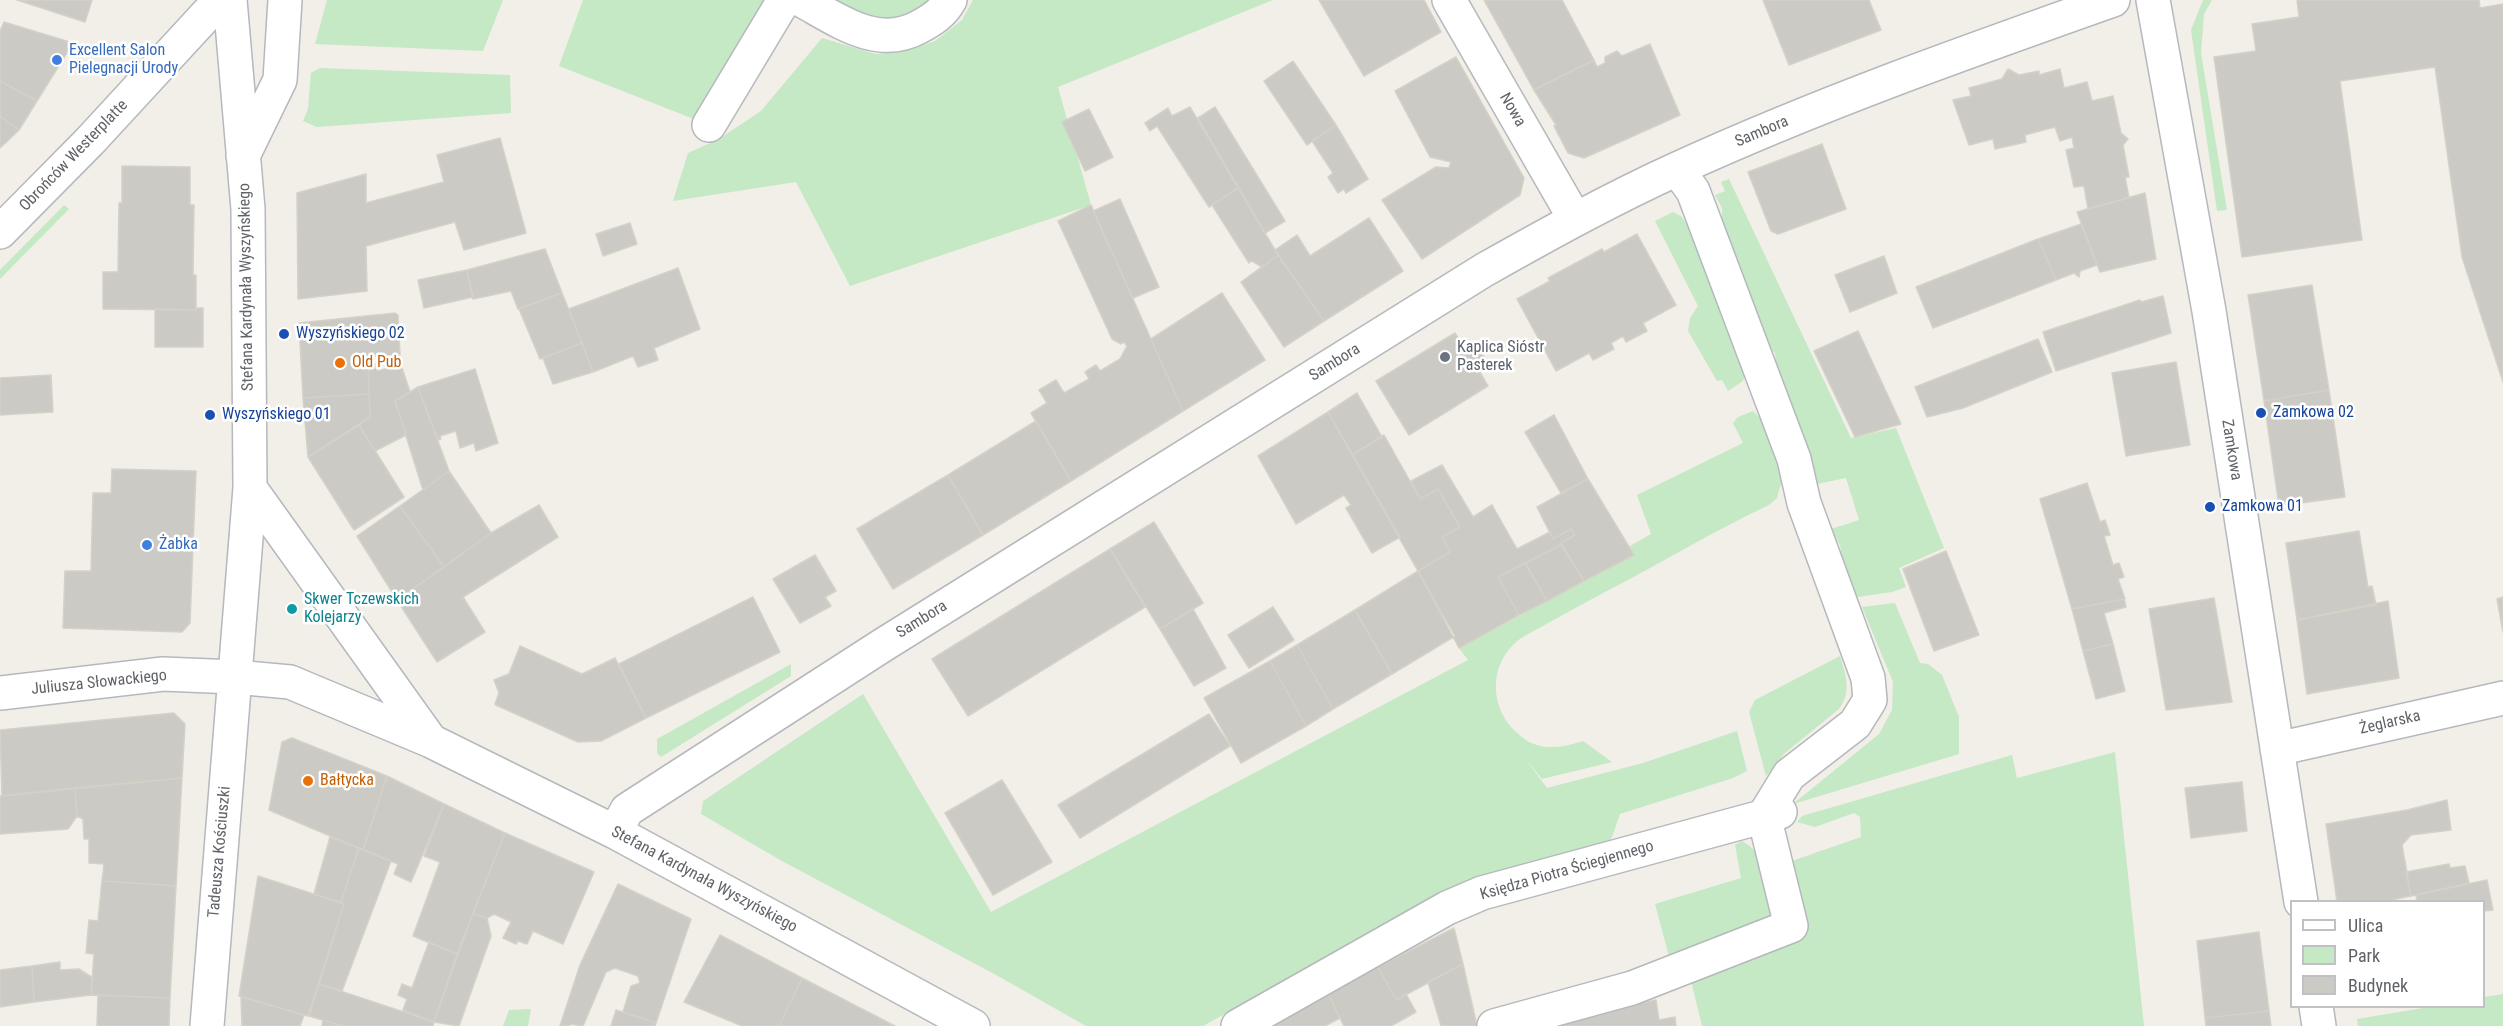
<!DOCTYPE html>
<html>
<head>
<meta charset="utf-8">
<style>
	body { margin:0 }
	#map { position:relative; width:2503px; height:1026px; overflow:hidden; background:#f1efe8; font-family:"Roboto Condensed",sans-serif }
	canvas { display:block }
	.legend { position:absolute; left:2290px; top:900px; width:195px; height:108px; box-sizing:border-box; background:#fff; border:2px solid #bfc1c3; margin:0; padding:8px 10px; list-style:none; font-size:18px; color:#5f6368 }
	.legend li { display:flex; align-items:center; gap:12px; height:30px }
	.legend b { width:30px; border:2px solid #bfc1c3 }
</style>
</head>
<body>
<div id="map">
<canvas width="2503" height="1026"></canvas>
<ul class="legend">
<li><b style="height:8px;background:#fff"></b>Ulica</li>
<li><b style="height:16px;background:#c5e8c5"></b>Park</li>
<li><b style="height:16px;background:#cccac5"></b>Budynek</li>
</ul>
</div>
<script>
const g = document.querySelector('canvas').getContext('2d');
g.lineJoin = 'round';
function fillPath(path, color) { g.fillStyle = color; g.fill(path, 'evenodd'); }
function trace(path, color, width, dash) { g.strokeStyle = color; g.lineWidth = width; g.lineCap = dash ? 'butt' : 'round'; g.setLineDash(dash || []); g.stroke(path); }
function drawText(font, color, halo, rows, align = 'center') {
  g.font = font + ' "Roboto Condensed",sans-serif'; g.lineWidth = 5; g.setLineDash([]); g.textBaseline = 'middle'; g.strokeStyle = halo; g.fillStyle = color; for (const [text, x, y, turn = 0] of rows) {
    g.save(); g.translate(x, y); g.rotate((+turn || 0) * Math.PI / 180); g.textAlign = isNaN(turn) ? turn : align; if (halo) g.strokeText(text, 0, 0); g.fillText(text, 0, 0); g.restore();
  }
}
const green = new Path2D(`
	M327,0H503L483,51L315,44Z
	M583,0H784L709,125L559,66Z
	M802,0H950L905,35Z
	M973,0H1273L1058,87L1091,205L850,286L796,182L673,201L688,153L719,139L761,111L822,38L876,54L912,49L935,41L962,20Z
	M2203,0H2212L2204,14L2201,53L2227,210L2217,211L2191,30Z
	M320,68L510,75L511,113L317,127L303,121L308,109L311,73Z
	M1729,179L1851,438L1896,428L1944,548L1899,568L1906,587L1892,592L1857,597L1843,563L1840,545L1831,529L1859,520L1846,478L1817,484L1777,369L1775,353L1768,347L1722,227V208L1715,195L1725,191L1721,182Z
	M64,205L69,209L0,279V270Z
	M1673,212L1681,216L1690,229L1745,373L1743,381L1728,391L1722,380L1717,381L1688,331L1690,318L1698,306L1655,221Z
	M1753,411L1763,421L1782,480L1777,498L1769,505C1713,531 1660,564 1605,592C1583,604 1562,615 1541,627C1532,632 1521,637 1514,644C1488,669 1491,709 1516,732C1536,752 1558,749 1583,741L1612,762L1542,779L1524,757L1547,788L1643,763L1737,731L1747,771L1733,778L1620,814L1608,848L1559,860L1556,855L1467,880L1203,1026H1086L998,976L782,861L701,814L703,801L863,694L991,912L1468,660L1459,648L1634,555L1630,546L1651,534L1637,495L1743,443L1733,423L1738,417Z
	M1895,603L1920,663L1928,664L1942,675L1959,717V754L1793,804L1879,734L1892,710L1893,682L1862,607Z
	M1840,656C1846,677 1852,691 1839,709L1785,753L1766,776L1749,712L1755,700Z
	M791,664V676L661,757L657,753V739Z
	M2115,752L2144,1026H1702L1685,956L1670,960L1655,904L1741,878L1735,845L1742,841C1755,848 1760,858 1766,870L1861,837L1860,817L1854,813L1815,827L1797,822L1802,816L2012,755L2017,778Z
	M2503,994V1026H2358L2357,1019L2429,1007L2484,1006V997Z
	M531,1009L528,1026H503L509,1010Z`);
const building = new Path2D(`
	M17,0H92L85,22Z
	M1319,0H1424L1441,32L1364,76Z
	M1484,0H1562L1594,60L1534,90Z
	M1763,0H1869L1881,30L1789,65Z
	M2297,0H2479L2480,8L2503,4V382L2462,257L2435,67L2340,81L2362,240L2242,257L2214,57L2256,51L2252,24L2299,17Z
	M4,22L73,43L37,101L0,81V31Z
	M1650,44L1680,115L1584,158L1568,153L1554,126L1556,125L1534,90L1594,60L1597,67L1605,63V57L1617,51L1622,56Z
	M1456,57L1524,178L1520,195L1422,259L1382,200L1436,167L1449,168L1451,162L1430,157L1395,91Z
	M1293,61L1336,125L1307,145L1264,81Z
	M2008,69L2019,75L2039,71V75L2060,69L2064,88L2087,82L2092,101L2113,96L2121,133L2128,139L2123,145L2129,177H2125L2129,198L2088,209L2084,186L2074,187L2066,150L2074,148L2072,137L2060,141L2055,127L2025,135L2026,142L1995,149L1993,139L1969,145L1953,100L1971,96L1969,88L2002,79Z
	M0,81L37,101L19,130L0,116Z
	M1190,107L1238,188L1209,207L1157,126L1150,131L1145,123L1168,108L1172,116Z
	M1215,107L1285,221L1265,233L1198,118Z
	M1089,109L1113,157L1085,171L1062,122Z
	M0,116L19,130L0,148Z
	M1336,125L1368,179L1346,193L1344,189L1338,193L1328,177L1333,173L1312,141Z
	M500,138L526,233L464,250L455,222L366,246L367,291L298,299L297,193L366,174V203L444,182L437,155Z
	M1822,144L1846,209L1778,234L1771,231L1748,172Z
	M122,166L190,167V205H194L193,275H196V310L103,309V272H118L119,203H122Z
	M1238,188L1278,255L1262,267L1252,261L1249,263L1212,205Z
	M2145,193L2156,259L2100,272L2077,212Z
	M1120,199L1159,287L1133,298L1093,211Z
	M1091,205L1183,411L1071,481L1031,413L1047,403L1039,390L1056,380L1064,393L1089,379L1085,372L1096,365L1100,371L1120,359L1127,346L1124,342L1121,344L1112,339L1058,221Z
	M1369,218L1403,271L1324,321L1275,250L1297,235L1310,256Z
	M630,223L637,244L603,256L596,234Z
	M2081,224L2097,265L2080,271L2079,277L2074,273L2056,280L2038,239Z
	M1637,234L1676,305L1643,323L1647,331L1626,342L1623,336L1611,343L1614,349L1593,360L1589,353L1556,371L1517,299L1550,281L1548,278L1602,249L1604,252Z
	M2038,239L2056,280L1933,328L1916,287Z
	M545,249L562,293L518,309L511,291L473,299L467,270Z
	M1278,255L1324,321L1284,347L1241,282Z
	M1884,256L1897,293L1850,312L1835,275Z
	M678,268L700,329L654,348L658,360L638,367L633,356L593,372L569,309Z
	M467,270L473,297L424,308L418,280Z
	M2312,285L2329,390L2264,401L2248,295Z
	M562,293L582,343L540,359L519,309Z
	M1222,293L1265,360L1183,411L1151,339Z
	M2163,296L2171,333L2056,371L2043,332L2140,300L2141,302Z
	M196,308H203V347H155V309L196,310Z
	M395,313L398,315L400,355L368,357L369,394L303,398L299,323Z
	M1858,331L1901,424L1855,437L1814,351Z
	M1455,333L1465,349L1475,342L1488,363L1478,369L1488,386L1409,435L1376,381Z
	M2038,339L2052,372L1963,408L1927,417L1915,387Z
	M582,343L593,372L553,384L543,358Z
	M2176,362L2190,445L2126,456L2112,373Z
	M375,364L377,371L401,365L410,392L395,401L406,435L375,451L359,425L370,417L368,365Z
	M475,369L498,443L476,451L474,443L460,448L456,431L440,436L441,439L438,440L418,387Z
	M51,375L53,412L0,415V378Z
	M418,387L449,471L423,490L395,401Z
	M2329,390L2345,497L2279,506L2264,401Z
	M1357,393L1382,437L1352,455L1328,412Z
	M369,394L370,417L308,457L303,398Z
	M1328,412L1400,537L1372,553L1346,508L1351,505L1344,495L1296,524L1258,456Z
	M1554,415L1588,479L1561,493L1525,432Z
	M1036,421L1071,481L983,535L948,475Z
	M359,425L404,497L354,530L308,457Z
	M1384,435L1420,499L1438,489L1460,527L1442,537L1450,552L1418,571L1352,455Z
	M1442,465L1473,517L1492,505L1517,549L1550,532L1553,539L1571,529L1575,535L1561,543V545L1498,577L1519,615L1459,648L1418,571L1450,552L1442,537L1460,527L1438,489L1420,499L1411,481Z
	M112,469L196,471L190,623L182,632L63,628L65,571H91L93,493H111Z
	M449,471L491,533L444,567L400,506Z
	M948,475L983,535L893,589L857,529Z
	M1588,479L1634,555L1584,581L1561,543L1575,535L1571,529L1553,539L1537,507Z
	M2087,483L2100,522L2105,520L2110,535L2104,536L2113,565L2119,563L2124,577L2118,579L2125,599L2072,609L2040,499Z
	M539,505L558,537L463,597L485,632L437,662L397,600L491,533Z
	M400,506L444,567L397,600L357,536Z
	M1154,522L1203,603L1160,629L1110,549Z
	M2359,531L2368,587L2372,586L2376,605L2297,620L2286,543Z
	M1561,545L1584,581L1547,601L1525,563Z
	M1110,549L1145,607L968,716L932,659Z
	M1946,551L1979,635L1934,651L1903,569Z
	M815,555L836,591L825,597L831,606L800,623L773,579Z
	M1525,563L1547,601L1519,615L1498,577Z
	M1418,571L1455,636L1392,674L1355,610Z
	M753,597L780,652L646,718L619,664Z
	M2503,597V632L2497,599Z
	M2214,598L2232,702L2166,710L2149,609Z
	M2124,599L2126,607L2104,613L2113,644L2083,651L2072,609Z
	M2388,601L2399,678L2307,694L2297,620Z
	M1273,607L1294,640L1249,668L1228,635Z
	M1193,609L1226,668L1194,686L1160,629Z
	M1355,610L1392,674L1333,709L1297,645Z
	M2113,644L2125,691L2096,699L2083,651Z
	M1297,645L1333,709L1306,726L1270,661Z
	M520,646L582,674L615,658L646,718L601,741L578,742L496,705L495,704L499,693L494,680L509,674Z
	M1270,661L1306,726L1241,763L1204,698Z
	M174,713L185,724L182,778L2,796L0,730Z
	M1209,714L1230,746L1080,838L1058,805Z
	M292,738L387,776L363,850L269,810L282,742Z
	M387,776L444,804L411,882L394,874L398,864L363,850Z
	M182,778L176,886L102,881L104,864L89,863V839H84L83,819L77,816L75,788Z
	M1002,780L1052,862L993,895L945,813Z
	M2242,782L2247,831L2191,838L2185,788Z
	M75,788L77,816L68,829L0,834V796Z
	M2447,800L2451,830L2411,835L2402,845L2411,896L2381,902H2337L2326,824L2407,810Z
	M444,804L505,833L457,954L413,936L440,862L424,856Z
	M505,833L594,872L563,944L533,931L527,944L518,941L516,944L503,938L511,922L494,914L487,918L473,913Z
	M330,837L359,848L341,902L314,894Z
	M359,848L391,861L342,991L319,984L344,904L341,902Z
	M2449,864L2450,868L2465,866L2469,883L2411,896L2406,872Z
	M258,876L344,904L308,1016L239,996Z
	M2487,880L2493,910L2484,911V902H2417L2416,895Z
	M102,881L176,886L170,998L91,995L94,954L86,953L89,920L98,921Z
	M618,884L691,919L656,1023L623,1012L631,986L640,983L638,976L615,968L606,972L583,1026L570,1024L569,1026H560L580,965Z
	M473,913L487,918L491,936L459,1026L434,1022Z
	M1454,928L1463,964L1396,1000L1378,967Z
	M2259,932L2269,1011L2205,1018L2197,941Z
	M720,935L802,978L779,1026H742L684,1002Z
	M429,942L457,954L434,1022L403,1010L407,999L398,995L402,984L412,988Z
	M60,962V970L79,969L93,978L91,995L34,1002L32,966Z
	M1463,964L1477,1026H1441L1428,982Z
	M32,966L34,1002L0,1007V970Z
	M1378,967L1396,1000L1406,994L1416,1012L1391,1026H1344L1328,994Z
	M802,978L895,1026H779Z
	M319,984L434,1022L433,1026H343L309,1016Z
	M1328,994L1340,1018L1325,1026H1270Z
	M98,995L170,998L169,1026H97Z
	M241,997L304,1015L300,1026H242Z
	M1656,1000L1659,1020L1675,1017L1676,1026H1562L1561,1020Z
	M616,1010L656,1023L655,1026H611Z
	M2269,1011L2271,1026H2206L2205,1018Z
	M323,1020L343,1026H322Z`);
const minor = new Path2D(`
	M801,0C838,20 877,50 919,27C932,20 943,13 950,0
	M1449,0L1575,219
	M2153,0L2209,311L2301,902
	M709,125L784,0
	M243,156L280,80L285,0
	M0,232L90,141L220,0
	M250,488L431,741
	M0,693L163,674L235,677L290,682L431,741L615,832L973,1026
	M2277,749L2503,698
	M615,832L627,810L883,645L1484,270C1548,234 1611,199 1677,169C1819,104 1966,52 2113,0
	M2316,1006L2319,1026
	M207,1026L250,488L248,209L230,0
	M1238,1026L1447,908L1482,893L1780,812
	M1494,1026L1632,988L1791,926L1764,816L1789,775L1855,724L1870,700L1868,678L1804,503L1794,459L1693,191L1677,169`);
const markers = [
	[57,60,6,"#3f7fe0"],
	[284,334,6,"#1a4fb4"],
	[1445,357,6,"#6b7280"],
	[340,363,6,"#e8710a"],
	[2261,413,6,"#1a4fb4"],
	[210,415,6,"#1a4fb4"],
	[2210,507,6,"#1a4fb4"],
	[147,545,6,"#3f7fe0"],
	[292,609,6,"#0f9aa8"],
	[308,781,6,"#e8710a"]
];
const shopNames = [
	["Excellent Salon",69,51],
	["Pielegnacji Urody",69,69],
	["Żabka",159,545]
];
const streetNames = [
	["Nowa",1512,110,60],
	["Sambora",1762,132,-23],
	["Obrońców Westerplatte",74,156,-46],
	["Stefana Kardynała Wyszyńskiego",247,287,-91],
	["Sambora",1335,363,-32],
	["Zamkowa",2231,450,81],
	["Sambora",922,620,-32],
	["Juliusza Słowackiego",99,683,-6],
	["Żeglarska",2390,723,-13],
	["Tadeusza Kościuszki",220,852,-85],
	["Księdza Piotra Ściegiennego",1567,871,-16],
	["Stefana Kardynała Wyszyńskiego",704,880,28]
];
const transitNames = [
	["Wyszyńskiego 02",296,334],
	["Zamkowa 02",2273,413],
	["Wyszyńskiego 01",222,415],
	["Zamkowa 01",2222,507]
];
const worshipNames = [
	["Kaplica Sióstr",1457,348],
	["Pasterek",1457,366]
];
const foodNames = [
	["Old Pub",352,363],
	["Bałtycka",320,781]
];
const cultureNames = [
	["Skwer Tczewskich",304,600],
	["Kolejarzy",304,618]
];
fillPath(green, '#c5e8c5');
fillPath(building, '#cccac5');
trace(building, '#d6d1c6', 1.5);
trace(minor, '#b5b8bc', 36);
trace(minor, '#fff', 33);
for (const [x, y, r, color] of markers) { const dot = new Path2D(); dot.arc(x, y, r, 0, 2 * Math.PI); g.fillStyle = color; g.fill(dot); trace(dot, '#fff', 2); }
drawText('16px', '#366cbe', '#fff', shopNames, 'left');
drawText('16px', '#5f6368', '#fff', streetNames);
drawText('16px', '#164399', '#fff', transitNames, 'left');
drawText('16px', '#5b616d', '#fff', worshipNames, 'left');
drawText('16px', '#c56008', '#fff', foodNames, 'left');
drawText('16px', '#0d838f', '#fff', cultureNames, 'left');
</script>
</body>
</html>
